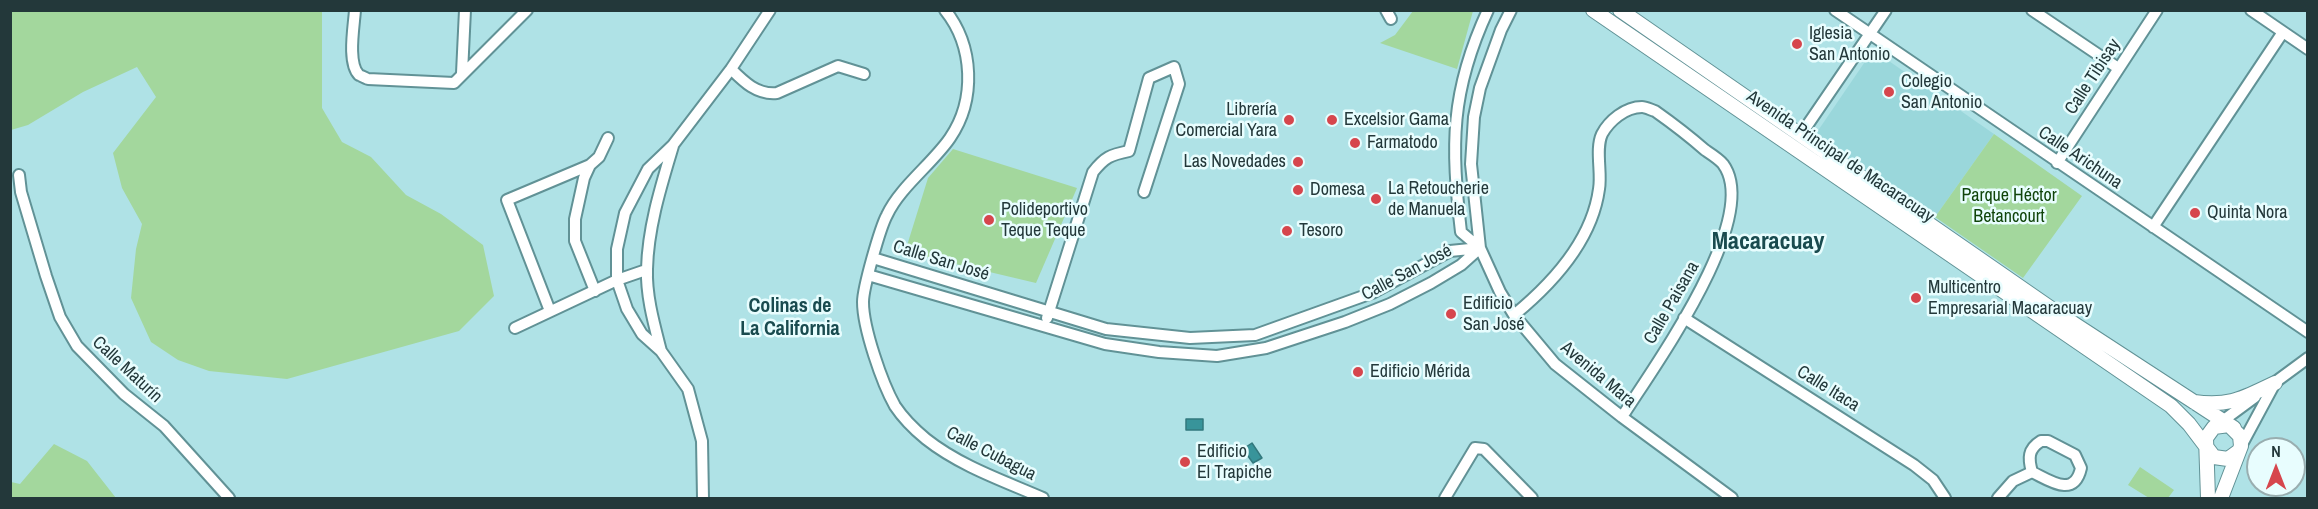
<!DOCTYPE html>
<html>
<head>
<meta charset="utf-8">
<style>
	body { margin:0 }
	#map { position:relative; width:2318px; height:509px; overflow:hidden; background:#afe2e6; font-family:"Archivo Narrow",sans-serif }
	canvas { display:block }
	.frame { position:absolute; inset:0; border:12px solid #23383a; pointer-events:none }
	.north { position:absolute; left:2246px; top:437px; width:60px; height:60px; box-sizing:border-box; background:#e8fdfe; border:2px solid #99aeb0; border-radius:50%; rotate:0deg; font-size:16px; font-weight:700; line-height:24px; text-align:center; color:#23383a }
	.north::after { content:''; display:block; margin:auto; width:21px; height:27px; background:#d6464d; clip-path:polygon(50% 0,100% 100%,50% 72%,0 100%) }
</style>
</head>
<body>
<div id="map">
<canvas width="2318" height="509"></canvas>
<div class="frame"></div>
<div class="north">N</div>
</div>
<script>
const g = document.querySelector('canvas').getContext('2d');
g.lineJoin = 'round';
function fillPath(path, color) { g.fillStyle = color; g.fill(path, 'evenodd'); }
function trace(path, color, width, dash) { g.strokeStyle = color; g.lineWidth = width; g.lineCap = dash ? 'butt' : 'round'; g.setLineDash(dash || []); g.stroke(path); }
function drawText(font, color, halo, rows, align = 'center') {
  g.font = font + ' "Archivo Narrow",sans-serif'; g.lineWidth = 5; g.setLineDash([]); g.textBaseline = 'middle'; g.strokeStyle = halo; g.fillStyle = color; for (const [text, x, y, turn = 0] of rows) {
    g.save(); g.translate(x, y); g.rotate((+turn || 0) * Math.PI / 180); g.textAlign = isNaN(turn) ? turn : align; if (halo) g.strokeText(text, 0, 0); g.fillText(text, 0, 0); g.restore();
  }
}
const built = new Path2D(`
	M1873,50L1994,134L1935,217L1815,135Z`);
const green = new Path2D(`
	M11,10L322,11V108L342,142L371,157L406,195L441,214L483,245L494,296L459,331L287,379L209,371L178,360L151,342L131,298L136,249L142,224L122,188L113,153L156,97L137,67L83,92L28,125L11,130Z
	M1413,11H1473L1457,69L1380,43L1395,35Z
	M1994,134L2082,196L2023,278L1935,217Z
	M953,149L1077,188L1036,283L905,252L928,178Z
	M54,444L87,461L116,498H11V482L20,484Z
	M2140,467L2174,490L2168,498H2149L2128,485Z`);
const water = new Path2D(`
	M1186,419H1203V430H1186Z
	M1252,443L1262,458L1253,463L1243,449Z`);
const minor = new Path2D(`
	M355,10C354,26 347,63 359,75C360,75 367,79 368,79L454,83L527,10
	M945,10C974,46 976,100 950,138C933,163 900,187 887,215C880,228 863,288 863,302C863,328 882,383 895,406C903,418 915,430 926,439C960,466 1004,481 1043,498
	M1386,10L1391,19
	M1511,10L1501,30L1480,88L1474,117L1471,164L1480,248L1500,292L1514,315L1555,364L1622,417L1732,498
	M1835,10L2308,332
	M2032,10L2118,68
	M2251,10L2308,49
	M731,69C744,82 757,95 777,93L838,66L864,74
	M462,73L465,10
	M1800,136L1886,10
	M2057,163L2157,10
	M19,175L21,192L46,276L60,317L77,346L124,394L164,426L229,498
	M2153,227L2283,32
	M1480,248L1461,232C1451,145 1450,92 1488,10
	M873,258L1106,329L1190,338L1255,335L1372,293L1450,251L1480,248
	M868,275L1105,344L1159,352L1217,356L1266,348L1345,322L1390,304L1431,283L1461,265L1480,248
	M595,291L575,241V219L584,178L590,165L599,157L608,138
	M550,311L507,200L590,165
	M1514,315C1553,283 1592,241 1599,189C1602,173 1595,149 1602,134C1609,121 1625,107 1642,107C1646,107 1651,110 1655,111C1672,123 1689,136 1705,150C1711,154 1719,159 1723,164C1763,218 1652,369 1622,417
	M1047,318L1093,172C1105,157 1110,155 1129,151L1149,78L1174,67L1179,84L1144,192
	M1684,318L1914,465L1933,480L1945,498
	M515,328L617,280L646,270
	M661,351C654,324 646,296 647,269C648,227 661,186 673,146
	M2270,386L2308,358
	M2217,425L2255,397
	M2041,441H2048L2075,455L2081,468C2074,499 2049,480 2032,472C2028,458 2028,449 2041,441Z
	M2240,448L2275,383
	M703,498L702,441L688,389L661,351L642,334L627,309L617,280V249L625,213L648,169L673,145L731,69L770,10
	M1445,498L1475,448L1484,449L1532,498
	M1998,498L2013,481L2032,472`);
const tertiary = new Path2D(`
	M1593,10L2171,406L2189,424L2214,457L2228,459L2239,451
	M1620,10L2059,314L2234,428
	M2194,402C2230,407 2243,398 2275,383
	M2208,498L2206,438L2214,427L2229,425L2240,436L2241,446L2221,498`);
const markers = [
	[1797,44,6,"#d6464d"],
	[1889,92,6,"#d6464d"],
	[1289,120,6,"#d6464d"],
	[1332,120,6,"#d6464d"],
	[1355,143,6,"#d6464d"],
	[1298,162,6,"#d6464d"],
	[1298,190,6,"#d6464d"],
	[1376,199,6,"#d6464d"],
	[2195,213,6,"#d6464d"],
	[989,220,6,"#d6464d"],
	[1287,231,6,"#d6464d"],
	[1916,298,6,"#d6464d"],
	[1451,314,6,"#d6464d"],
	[1358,372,6,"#d6464d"],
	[1185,462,6,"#d6464d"]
];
const poiNames = [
	["Iglesia",1809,34],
	["San Antonio",1809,55],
	["Colegio",1901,82],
	["San Antonio",1901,103],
	["Librería",1277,110,"right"],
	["Comercial Yara",1277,131,"right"],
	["Excelsior Gama",1344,120],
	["Farmatodo",1367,143],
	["Las Novedades",1286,162,"right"],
	["La Retoucherie",1388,189],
	["de Manuela",1388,210],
	["Domesa",1310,190],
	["Polideportivo",1001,210],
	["Teque Teque",1001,231],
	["Quinta Nora",2207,213],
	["Tesoro",1299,231],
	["Multicentro",1928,288],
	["Empresarial Macaracuay",1928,309],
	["Edificio",1463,304],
	["San José",1463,325],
	["Edificio Mérida",1370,372],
	["Edificio",1197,452],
	["El Trapiche",1197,473]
];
const streetNames = [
	["Calle Tibisay",2093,77,-57],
	["Avenida Principal de Macaracuay",1840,157,34],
	["Calle Arichuna",2080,158,34],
	["Calle San José",941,261,17],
	["Calle San José",1407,273,-28],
	["Calle Paisana",1672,303,-60],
	["Calle Maturín",127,370,43],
	["Avenida Mara",1598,375,40],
	["Calle Itaca",1828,389,32],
	["Calle Cubagua",991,454,27]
];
const parkNames = [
	["Parque Héctor",2009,196],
	["Betancourt",2009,217]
];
const neighbourhoodNames = [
	["Colinas de",790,307],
	["La California",790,330]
];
const districtNames = [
	["Macaracuay",1768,243]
];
fillPath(built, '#9ad7db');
fillPath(green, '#a3d79d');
fillPath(water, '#38949a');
trace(water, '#32787d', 1.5);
trace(minor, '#619296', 14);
trace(tertiary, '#619296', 16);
trace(minor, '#fff', 10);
trace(tertiary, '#fff', 14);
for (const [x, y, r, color] of markers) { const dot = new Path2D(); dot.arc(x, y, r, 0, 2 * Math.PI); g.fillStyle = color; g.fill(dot); trace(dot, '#e8fdfe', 2); }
drawText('18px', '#23383a', '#e8fdfe', poiNames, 'left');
drawText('18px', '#23383a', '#e8fdfe', streetNames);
drawText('18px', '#10450a', '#e8fdfe', parkNames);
drawText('bold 20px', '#194b4f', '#e8fdfe', neighbourhoodNames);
drawText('bold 24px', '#194b4f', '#e8fdfe', districtNames);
</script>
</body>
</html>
